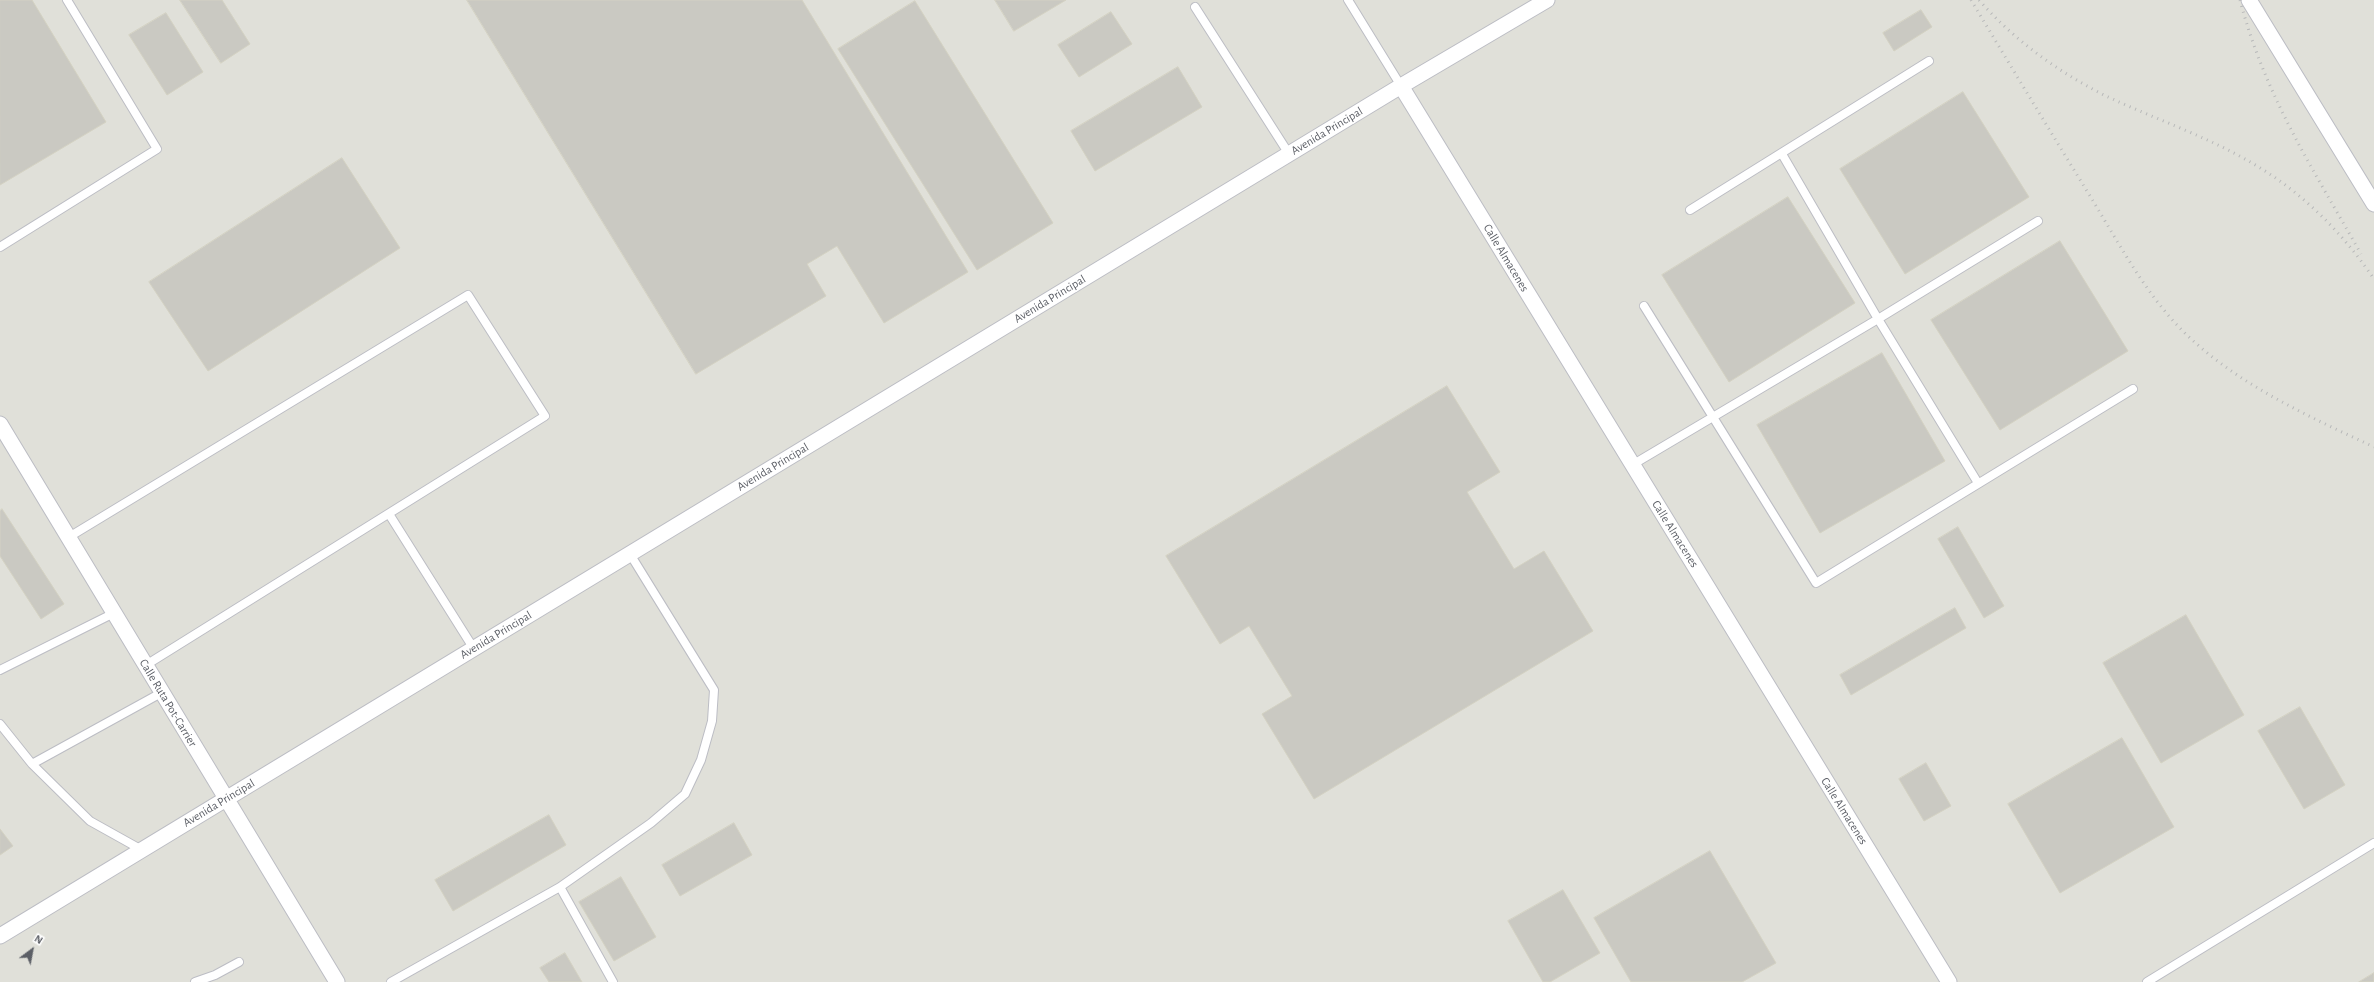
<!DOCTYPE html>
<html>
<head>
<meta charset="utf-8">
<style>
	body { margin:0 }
	#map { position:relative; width:2374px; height:982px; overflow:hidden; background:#efefe5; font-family:"Alegreya Sans",sans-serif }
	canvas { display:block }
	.north { position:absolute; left:12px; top:930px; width:40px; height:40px; -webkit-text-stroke:3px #fff; paint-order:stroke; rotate:32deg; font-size:11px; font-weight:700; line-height:16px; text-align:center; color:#5c5f66 }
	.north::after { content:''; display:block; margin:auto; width:14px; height:18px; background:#5c5f66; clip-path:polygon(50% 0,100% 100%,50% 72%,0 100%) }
</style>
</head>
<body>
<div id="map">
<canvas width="2374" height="982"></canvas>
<div class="north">N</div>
</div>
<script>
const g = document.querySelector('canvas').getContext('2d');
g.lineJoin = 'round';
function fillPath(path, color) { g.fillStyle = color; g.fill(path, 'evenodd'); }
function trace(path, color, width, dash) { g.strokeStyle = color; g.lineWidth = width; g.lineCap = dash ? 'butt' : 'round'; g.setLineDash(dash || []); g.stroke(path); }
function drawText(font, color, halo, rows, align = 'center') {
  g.font = font + ' "Alegreya Sans",sans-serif'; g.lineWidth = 3; g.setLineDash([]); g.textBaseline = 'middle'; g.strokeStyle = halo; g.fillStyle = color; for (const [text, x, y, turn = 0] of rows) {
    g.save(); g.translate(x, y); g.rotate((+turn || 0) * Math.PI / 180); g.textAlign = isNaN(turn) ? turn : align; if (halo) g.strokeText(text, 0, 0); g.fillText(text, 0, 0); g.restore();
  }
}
const industrial = new Path2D(`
	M0,0H2374V982H0Z`);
const building = new Path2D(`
	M0,0H32L106,122L0,185Z
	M180,0H222L250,44L221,63Z
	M467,0H802L968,272L884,323L837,246L807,264L826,296L696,374Z
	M995,0H1066L1014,31Z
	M915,1L1053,223L977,270L838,49Z
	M1921,10L1932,27L1894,51L1883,33Z
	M1111,12L1132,44L1079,77L1058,45Z
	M166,13L203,72L167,95L129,35Z
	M1178,67L1202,107L1095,171L1071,131Z
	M1963,92L2029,197L1905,274L1840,169Z
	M342,158L400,248L208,371L149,282Z
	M1788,197L1855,303L1729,382L1662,275Z
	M2060,241L2128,351L2000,430L1931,320Z
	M1882,353L1945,461L1820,533L1757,425Z
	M1447,386L1500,472L1467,492L1514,569L1544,551L1593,631L1314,799L1262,714L1292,696L1249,626L1220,644L1166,556Z
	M2,509L64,604L41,619L0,556V511Z
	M1958,527L2004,606L1984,618L1938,539Z
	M1955,608L1966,628L1851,695L1840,675Z
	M2186,615L2244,715L2161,763L2103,663Z
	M2300,707L2345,785L2304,809L2258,731Z
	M2122,738L2174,827L2060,893L2008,804Z
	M1926,763L1951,806L1924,821L1899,779Z
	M549,815L566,845L453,911L435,880Z
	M734,823L752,855L680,896L662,865Z
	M0,829L13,846L0,855Z
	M1710,851L1776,963L1742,982H1631L1594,918Z
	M621,877L656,937L614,961L579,902Z
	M1563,890L1600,953L1550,982H1543L1508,921Z
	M565,953L582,982H549L540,968Z
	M2374,973V982H2359Z`);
const lane = new Path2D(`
	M1348,0L1401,86
	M1195,7L1289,154
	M1782,154L1878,319L1978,483
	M1690,210L1929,61
	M0,247L157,149L67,0
	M1644,306L1816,583L2133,389
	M1632,465L1878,319L2038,221
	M389,514L474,649
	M69,537L468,295L545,416L146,665
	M0,670L114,613
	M0,724L32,764L161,693
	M32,764L90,821L142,850
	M560,887L613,982
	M195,982L215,975L239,962
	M391,982L560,887L651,823L685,794L701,760L712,721L714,690L630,554
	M2147,982L2374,843`);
const street = new Path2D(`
	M2249,0L2374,204
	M1401,86L1949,982
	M0,424L337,982
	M0,936L1401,86L1547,0`);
const rail = new Path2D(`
	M1971,0C2010,65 2050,131 2090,196C2120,245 2148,299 2190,338C2243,387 2310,417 2374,447
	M1979,0C2014,40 2058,72 2106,96C2155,119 2206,136 2252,163C2302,192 2342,232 2374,279
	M2240,0C2265,96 2313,169 2361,254`);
const streetNames = [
	["Avenida Principal",1327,131,-31],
	["Calle Almacenes",1506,258,59],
	["Avenida Principal",1050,299,-31],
	["Avenida Principal",773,467,-31],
	["Calle Almacenes",1675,534,58],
	["Avenida Principal",496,635,-31],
	["Calle Ruta Pot-Carrier",168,703,59],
	["Avenida Principal",219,803,-31],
	["Calle Almacenes",1844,811,58]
];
fillPath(industrial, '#e0e0d9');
fillPath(building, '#cac9c2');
trace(building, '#d4d2c3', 1);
trace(lane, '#bcbdc4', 10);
trace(street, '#bcbdc4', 17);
trace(lane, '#fff', 8);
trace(street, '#fff', 15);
trace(rail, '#b7b8b9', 3, [1, 5]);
drawText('12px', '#5c5f66', '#fff', streetNames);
</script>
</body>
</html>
